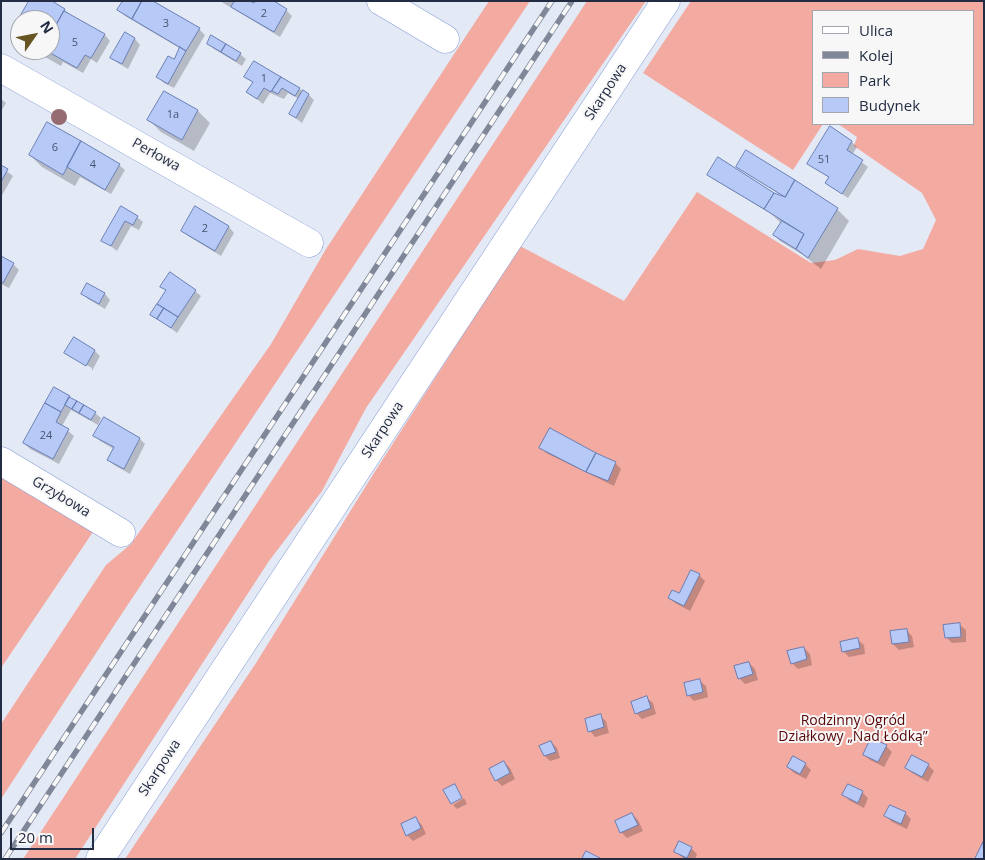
<!DOCTYPE html>
<html>
<head>
<meta charset="utf-8">
<style>
	body { margin:0 }
	#map { position:relative; width:985px; height:860px; overflow:hidden; background:#e4e9f6; font-family:"Open Sans",sans-serif }
	canvas { display:block }
	.frame { position:absolute; inset:0; border:2px solid #222c43; pointer-events:none }
	.legend { position:absolute; left:812px; top:10px; width:162px; height:115px; box-sizing:border-box; background:#f7f7f7; border:1px solid #a2a6af; margin:0; padding:6px 9px; list-style:none; font-size:15px; color:#222c43 }
	.legend li { display:flex; align-items:center; gap:10px; height:25px }
	.legend b { width:25px; border:1px solid #a2a6af }
	.north { position:absolute; left:10px; top:10px; width:50px; height:50px; box-sizing:border-box; background:#f7f7f7; border:1px solid #a2a6af; border-radius:50%; rotate:57deg; font-size:14px; font-weight:700; line-height:20px; text-align:center; color:#222c43 }
	.north::after { content:''; display:block; margin:auto; width:18px; height:22px; background:#695523; clip-path:polygon(50% 0,100% 100%,50% 72%,0 100%) }
	.scale { position:absolute; left:10px; top:828px; width:84px; height:22px; box-sizing:border-box; border:2px solid #222c43; border-top:0; padding-left:6px; font-size:15px; line-height:18px; white-space:nowrap; color:#222c43; -webkit-text-stroke:4px #f7f7f7; paint-order:stroke }
</style>
</head>
<body>
<div id="map">
<canvas width="985" height="860"></canvas>
<div class="frame"></div>
<ul class="legend">
<li><b style="height:6px;background:#fff"></b>Ulica</li>
<li><b style="height:6px;background:#7f8799"></b>Kolej</li>
<li><b style="height:14px;background:#f3aaa1"></b>Park</li>
<li><b style="height:14px;background:#b7caf7"></b>Budynek</li>
</ul>
<div class="north">N</div>
<div class="scale">20 m</div>
</div>
<script>
const g = document.querySelector('canvas').getContext('2d');
g.lineJoin = 'round';
function fillPath(path, color) { g.fillStyle = color; g.fill(path, 'evenodd'); }
function trace(path, color, width, dash) { g.strokeStyle = color; g.lineWidth = width; g.lineCap = dash ? 'butt' : 'round'; g.setLineDash(dash || []); g.stroke(path); }
function drawText(font, color, halo, rows, align = 'center') {
  g.font = font + ' "Open Sans",sans-serif'; g.lineWidth = 4; g.setLineDash([]); g.textBaseline = 'middle'; g.strokeStyle = halo; g.fillStyle = color; for (const [text, x, y, turn = 0] of rows) {
    g.save(); g.translate(x, y); g.rotate((+turn || 0) * Math.PI / 180); g.textAlign = isNaN(turn) ? turn : align; if (halo) g.strokeText(text, 0, 0); g.fillText(text, 0, 0); g.restore();
  }
}
const green = new Path2D(`
	M489,1H530L115,624L1,799V724L106,565L131,544L271,344L326,249Z
	M587,1H646L366,408L322,491L269,561L75,859H23Z
	M691,1H984V859H125L256,663L374,473L520,246L624,301L697,192L811,263L835,260L858,249L900,256L923,249L936,220L922,193L854,146L857,137L838,124H974V11H814V124H823L793,170L643,73Z
	M1,476L95,529L1,668Z`);
const shadow = new Path2D(`
	M50,1L65,10L71,16L105,35L110,41L97,63L91,59L83,73L63,62L61,66L33,50H50V20H21Z
	M220,1H248L255,5L286,10L292,16L280,37Z
	M119,10L199,29L205,35L174,88L164,83L158,77L174,61L181,49L125,16Z
	M125,34L135,39L140,45L128,69L118,63L112,58Z
	M208,43L240,54L246,59L242,66L214,49Z
	M255,62L309,95L314,100L302,123L290,114L299,99L288,93L284,99L270,93L263,104L248,92L253,83L246,76Z
	M164,93L198,111L210,123L194,151L161,132L149,120Z
	M1,99L6,103L1,111Z
	M831,128L852,142L857,147L852,155L868,167L848,198L833,188L827,183L829,178L809,163Z
	M30,155L119,165L125,170L111,194L80,177L75,186L42,167Z
	M738,166L837,209L849,221L821,269L803,255L780,241L774,235L781,223L771,214L715,180L709,174L780,196L781,195L744,172Z
	M1,167L13,176L1,197Z
	M122,207L137,217L143,222L139,230L131,226L117,251L103,240Z
	M196,208L229,227L234,233L221,256L188,236L182,231Z
	M1,258L13,264L19,270L9,288L1,284Z
	M87,284L105,294L110,300L105,309L88,299L82,293Z
	M162,286L195,291L201,296L177,333L152,314L167,291Z
	M95,351L100,356L92,371V368L71,356V358L66,353Z
	M54,389L95,413L101,418L98,425L71,410L62,426L74,436L59,464L30,449L24,443Z
	M95,435L140,439L145,444L130,474L114,465L108,459L114,449L100,441Z
	M541,447L615,463L621,469L614,486L546,453Z
	M691,571L699,575L705,581L690,611L675,603L670,598L680,595Z
	M960,625L966,630V642L952,643L946,637Z
	M906,630L912,636L914,647L899,650L893,644Z
	M858,640L864,645L865,654L849,657L843,651Z
	M804,648L810,654L812,665L798,669L792,663Z
	M749,663L755,669L758,680L745,684L739,678Z
	M700,681L706,686L708,697L694,701L688,695Z
	M647,698L653,703L656,714L642,719L636,713Z
	M600,716L606,721L609,733L595,737L590,731Z
	M551,742L557,748L560,758L550,761L545,756Z
	M886,746L892,752L884,767L870,760L864,755Z
	M793,758L805,764L811,770L806,779L794,773L788,767Z
	M504,762L510,768L515,779L502,786L496,780Z
	M928,765L934,771L928,782L912,773L906,767Z
	M862,792L868,798L864,808L850,801L844,795Z
	M464,798L467,804L457,809L453,805Z
	M905,813L911,819L907,829L892,822L886,816Z
	M632,814L638,820L643,831L627,838L621,832Z
	M416,819L422,825L426,834L413,841L407,835Z
	M691,848L697,854L695,859H684L676,852Z`);
const building = new Path2D(`
	M29,1H52L65,9L50,36V20H20L22,16L21,15Z
	M123,1H142L132,19L117,10Z
	M142,1H153L200,28L186,51L132,19Z
	M235,1H250L254,3L255,1H274L287,9L274,32L231,7Z
	M64,11L105,34L91,58L85,55L77,68L45,50H50V36Z
	M20,21V36L13,33Z
	M125,32L135,38L122,64L110,58Z
	M211,35L226,44L221,52L207,44Z
	M226,44L241,53L236,61L221,52Z
	M180,47L186,51L168,84L156,77L168,56L174,59Z
	M254,61L281,77L271,92L264,88L257,99L246,92L253,82L244,77Z
	M281,77L300,88L295,96L282,88L278,94L272,91Z
	M303,90L309,94L296,118L289,114Z
	M164,91L198,110L182,140L147,120Z
	M47,122L81,141L63,175L29,155Z
	M830,126L852,141L847,150L863,160L842,194L825,183L829,177L807,164Z
	M81,141L120,164L105,190L67,167Z
	M746,150L795,180L785,197L736,167Z
	M718,157L774,193L764,209L707,175Z
	M1,165L8,169L1,182Z
	M795,180L838,208L808,258L796,249L804,234L764,209L774,193L785,197Z
	M121,206L138,216L133,225L125,221L111,246L101,241Z
	M195,206L229,226L215,251L181,231Z
	M782,221L804,234L796,249L773,235Z
	M1,256L14,263L3,283L1,282Z
	M170,272L196,290L178,317L157,304L166,290L160,287Z
	M87,283L105,293L99,304L81,294Z
	M157,304L164,308L157,319L150,315Z
	M164,308L178,317L171,328L157,319Z
	M74,337L95,350L86,366L64,353Z
	M54,387L70,396L61,412L45,403Z
	M69,397L77,401L72,409L65,405Z
	M77,401L84,405L79,413L72,409Z
	M45,403L61,412L56,422L69,429L53,459L23,443Z
	M84,405L96,412L91,420L79,413Z
	M104,417L140,438L124,469L107,460L114,447L93,436Z
	M550,428L596,453L586,472L539,448Z
	M596,453L616,462L608,481L586,472Z
	M691,570L700,574L684,606L668,598L672,590L679,593Z
	M960,623L961,637L945,638L943,625Z
	M907,629L909,642L892,644L890,631Z
	M858,638L860,648L842,652L840,642Z
	M804,647L807,659L791,664L787,651Z
	M749,662L753,674L738,679L734,666Z
	M700,679L703,692L687,696L684,683Z
	M647,696L651,708L635,714L631,702Z
	M601,714L604,727L588,732L585,719Z
	M871,738L887,745L878,762L863,755Z
	M551,741L556,752L544,756L539,746Z
	M912,755L929,764L922,777L905,768Z
	M793,756L806,763L800,774L787,767Z
	M504,761L510,773L495,781L489,769Z
	M455,784L462,798L451,804L443,790Z
	M848,784L863,791L858,803L842,795Z
	M890,805L906,812L901,824L884,816Z
	M632,813L638,825L620,833L615,821Z
	M416,817L421,828L406,836L401,824Z
	M679,841L692,847L687,858L674,852Z
	M983,842L984,859H975Z
	M586,851L600,858V859H582Z`);
const minor = new Path2D(`
	M381,1L445,39
	M1,68L309,243
	M1,461L121,533
	M100,859L666,1`);
const rail = new Path2D(`
	M1,833L552,1
	M5,859L572,1`);
const trees = [
	[59,117]
];
const numberNames = [
	["2",264,14],
	["3",166,24],
	["5",75,43],
	["1",264,79],
	["1a",173,115],
	["6",55,148],
	["51",824,160],
	["4",93,165],
	["2",205,229],
	["24",46,436]
];
const streetNames = [
	["Skarpowa",606,92,-57],
	["Perłowa",156,155,29],
	["Skarpowa",383,430,-57],
	["Grzybowa",61,497,31],
	["Skarpowa",160,768,-57]
];
const parkNames = [
	["Rodzinny Ogród",853,721],
	["Działkowy „Nad Łódką”",853,737]
];
fillPath(green, '#f3aaa1');
fillPath(shadow, '#0003');
fillPath(building, '#b7caf7');
trace(building, '#697fb6', 1);
trace(minor, '#859cd5', 29);
trace(minor, '#fff', 28);
trace(rail, '#7f8799', 5.5);
trace(rail, '#f7f7f7', 4, [11]);
g.fillStyle = '#966c73';
for (const [x, y] of trees) { g.beginPath(); g.arc(x, y, 8, 0, 2 * Math.PI); g.fill(); }
drawText('11px', '#475470', null, numberNames);
drawText('14px', '#222c43', '#f7f7f7', streetNames);
drawText('14px', '#570507', '#f7f7f7', parkNames);
</script>
</body>
</html>
